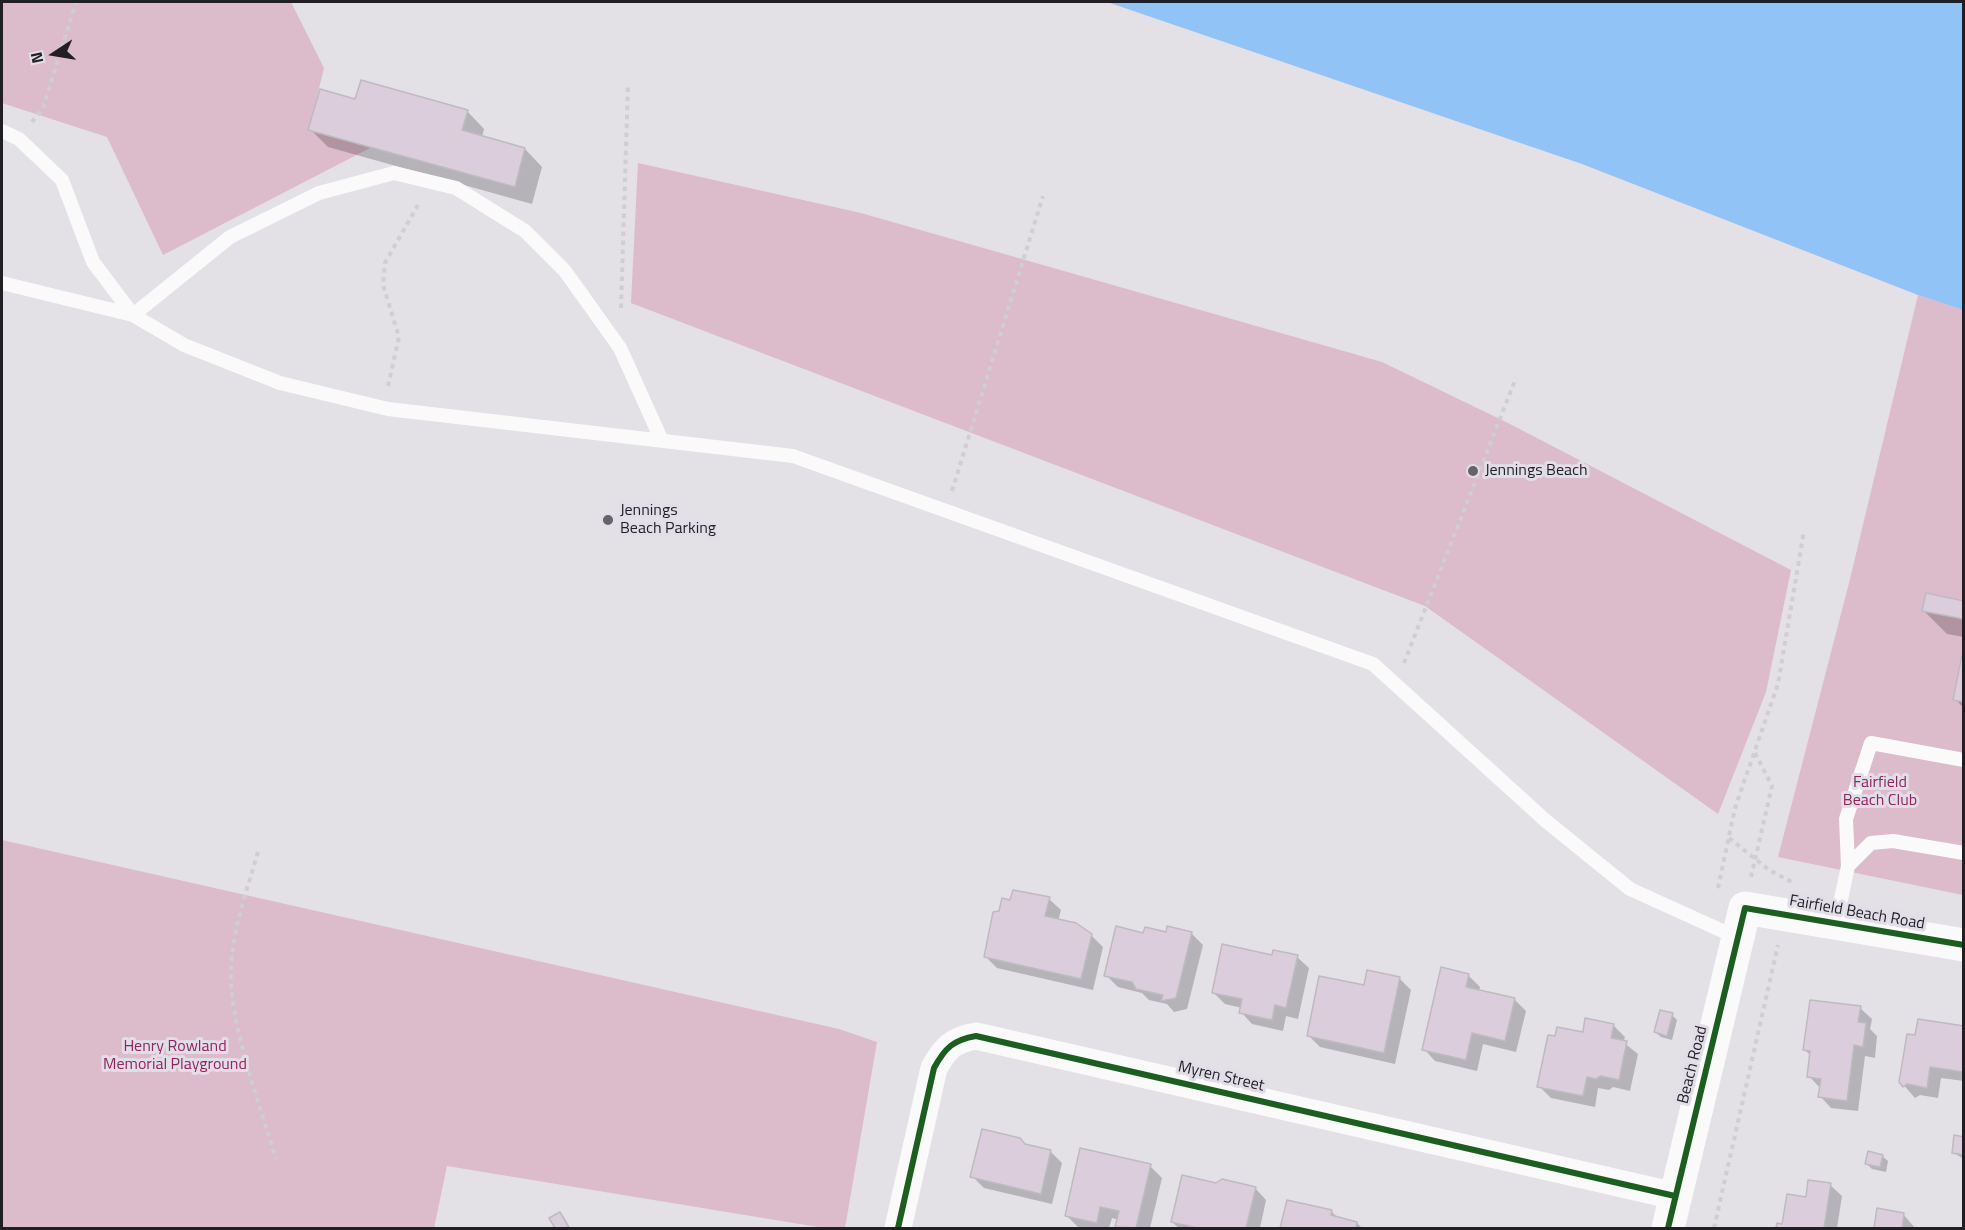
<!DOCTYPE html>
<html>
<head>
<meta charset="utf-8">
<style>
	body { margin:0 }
	#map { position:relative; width:1965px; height:1230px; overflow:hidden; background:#e3e0e6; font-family:"Titillium Web",sans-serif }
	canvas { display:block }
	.frame { position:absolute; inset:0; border:3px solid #211f23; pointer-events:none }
	.north { position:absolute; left:24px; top:24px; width:60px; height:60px; -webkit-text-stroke:4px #e2dee8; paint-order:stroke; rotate:258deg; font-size:16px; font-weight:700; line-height:24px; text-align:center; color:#211f23 }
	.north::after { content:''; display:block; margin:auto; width:21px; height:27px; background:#211f23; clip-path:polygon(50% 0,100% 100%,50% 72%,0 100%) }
</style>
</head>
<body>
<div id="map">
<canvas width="1965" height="1230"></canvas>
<div class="frame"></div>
<div class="north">N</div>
</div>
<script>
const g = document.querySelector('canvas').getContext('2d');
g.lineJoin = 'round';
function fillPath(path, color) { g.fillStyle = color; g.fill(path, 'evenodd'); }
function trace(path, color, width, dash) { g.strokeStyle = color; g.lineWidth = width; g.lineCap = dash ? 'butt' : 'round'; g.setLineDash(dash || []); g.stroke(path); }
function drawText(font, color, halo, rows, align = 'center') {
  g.font = font + ' "Titillium Web",sans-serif'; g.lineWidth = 6; g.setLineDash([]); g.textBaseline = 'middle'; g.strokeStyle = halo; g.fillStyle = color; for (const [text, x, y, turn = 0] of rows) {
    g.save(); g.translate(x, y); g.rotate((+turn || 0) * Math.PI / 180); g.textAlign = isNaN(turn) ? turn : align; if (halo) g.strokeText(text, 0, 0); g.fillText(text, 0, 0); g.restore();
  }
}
const green = new Path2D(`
	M2,2H291L324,68L309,130L372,147L163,255L107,137L2,103Z
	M638,163L861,213L1382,362L1508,423L1791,570L1766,692L1718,814L1425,606L631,303Z
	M1918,295L1963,310V895L1778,857L1850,579Z
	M2,840L839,1029L877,1042L845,1228H824L447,1166L434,1228H2Z`);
const water = new Path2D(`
	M1107,2H1963V310L1918,295L1582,164Z`);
const shadow = new Path2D(`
	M357,100L467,111L484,129L482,137L525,149L542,167L532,204L328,147L310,129Z
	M1964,602V637L1947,634L1924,611Z
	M1964,654V708L1955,699Z
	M1049,899L1061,910L1058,921L1091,935L1103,947L1093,990L997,968L985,956L1000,912L1011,902Z
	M1191,933L1203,945L1187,1009L1174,1012L1167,1004L1149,1000L1142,993L1118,987L1106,975L1145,934Z
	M1273,956L1297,957L1309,968L1298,1019L1286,1016L1283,1031L1252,1024L1241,1012L1242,1008L1225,1004L1213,992Z
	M1468,975L1480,987L1479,991L1514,999L1526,1011L1516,1052L1483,1044L1477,1071L1435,1061L1424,1049Z
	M1399,978L1411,990L1395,1064L1320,1047L1308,1035L1365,987Z
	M1860,1008L1872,1019L1870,1029L1877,1036L1875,1058L1865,1056L1858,1111L1831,1108L1820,1096L1821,1089L1809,1076L1811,1056L1805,1050Z
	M1672,1015L1677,1020L1672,1040L1661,1037L1655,1032Z
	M1613,1025L1625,1037L1623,1042L1638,1054L1630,1091L1613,1087L1609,1090L1598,1088L1595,1107L1551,1098L1539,1086L1556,1038L1584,1034Z
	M1964,1028V1081L1941,1078L1938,1098L1920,1095L1915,1098L1901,1082L1916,1037Z
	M1964,1138V1159L1954,1153Z
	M1026,1146L1050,1151L1062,1163L1052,1204L984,1188L972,1176Z
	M1882,1156L1888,1161L1886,1172L1872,1169L1867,1164Z
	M1150,1166L1162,1178L1150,1228H1119V1220L1112,1218L1109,1228H1085L1078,1227L1066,1215Z
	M1216,1185L1255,1188L1266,1200L1260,1228H1179L1172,1222Z
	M1830,1185L1842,1196L1837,1228H1778V1225L1784,1226L1808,1199Z
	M1288,1201L1331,1211L1338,1218L1357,1223L1362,1228H1282Z
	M1878,1210L1903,1214L1915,1228H1875Z
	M560,1213L565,1219L570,1228H557L551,1218Z`);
const building = new Path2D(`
	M361,80L468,110L462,130L525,148L515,187L308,130L320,89L355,99Z
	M1926,593L1964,601V619L1922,611Z
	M1964,645V702L1953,700Z
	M1013,890L1050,897L1045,916L1076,923L1092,934L1081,979L984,957L993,912L999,911L1002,898L1010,900Z
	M1116,926L1143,933L1145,927L1166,932L1167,926L1192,932L1176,998L1161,1001L1163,995L1136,989L1132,982L1104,976Z
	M1222,944L1272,955L1273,950L1298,955L1286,1008L1275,1005L1272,1020L1239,1013L1242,999L1212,993Z
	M1441,967L1469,974L1466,987L1515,998L1505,1041L1472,1033L1466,1060L1422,1050Z
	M1367,970L1400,977L1384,1053L1307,1036L1319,976L1364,985Z
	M1810,1000L1861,1006L1858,1022L1866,1023L1863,1047L1854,1045L1847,1101L1818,1097L1821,1079L1807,1077L1810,1051L1803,1050Z
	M1660,1010L1673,1013L1667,1036L1654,1032Z
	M1585,1018L1614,1024L1611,1038L1627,1041L1619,1080L1601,1076L1596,1079L1587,1077L1583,1096L1537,1087L1548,1035L1555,1036L1557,1027L1583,1032Z
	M1918,1019L1964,1026V1072L1930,1067L1927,1088L1907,1084L1903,1087L1899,1082L1907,1034L1915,1035Z
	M982,1129L1020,1138L1025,1144L1051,1150L1041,1194L970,1177Z
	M1954,1135L1964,1137V1155L1952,1153Z
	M1080,1148L1151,1164L1136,1228L1115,1227L1119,1211L1100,1207L1097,1223L1065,1216Z
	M1868,1151L1883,1155L1880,1167L1865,1164Z
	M1182,1175L1216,1183L1222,1179L1256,1187L1246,1228H1197L1171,1222Z
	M1808,1180L1831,1183L1824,1228H1776L1777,1223L1782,1224L1787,1194L1806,1197Z
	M1287,1200L1332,1210L1331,1215L1357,1222L1356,1228H1280Z
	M1877,1208L1904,1213L1902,1228H1874Z
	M560,1212L567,1224L568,1228H555L549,1218Z`);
const path = new Path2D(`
	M32,122L43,108L76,2
	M621,308L628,84
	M388,386L399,337L383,285L385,263L419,203
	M952,491L1043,196
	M1404,663L1516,378
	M1729,838L1769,870L1792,882
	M258,852C247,890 233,928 231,968C228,1020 261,1108 276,1159
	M1751,877L1772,786L1755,753
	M1718,888L1735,808L1778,684L1804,531
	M1714,1228L1778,945`);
const lane = new Path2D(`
	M2,131L19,139L62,180L93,262L133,315L184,345L280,383L388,409L793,456L1373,664L1546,821L1630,889L1738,938
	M2,283L133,315L230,237L319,193L394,173L456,188L525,231L565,271L620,348L662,441
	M1848,866L1871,843L1893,841L1964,853
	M1836,923L1848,866L1846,819L1871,743L1964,760`);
const street = new Path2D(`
	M898,1228L934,1068C945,1048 953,1040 976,1036L1675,1196`);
const secondary = new Path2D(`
	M1668,1228L1745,908L1964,945`);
const cycleway = new Path2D(`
	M898,1228L934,1068C945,1048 953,1040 976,1036L1675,1196
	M1668,1228L1745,908L1964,945`);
const markers = [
	[1473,471,6,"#656367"],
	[608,520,6,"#656367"]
];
const poiNames = [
	["Jennings Beach",1485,471],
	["Jennings",620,511],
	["Beach Parking",620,529]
];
const parkNames = [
	["Fairfield",1880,783],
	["Beach Club",1880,801],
	["Henry Rowland",175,1047],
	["Memorial Playground",175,1065]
];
const streetNames = [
	["Fairfield Beach Road",1857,913,10],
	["Beach Road",1693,1065,-76],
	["Myren Street",1221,1077,13]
];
fillPath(green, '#dcbbca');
fillPath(water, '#91c3f6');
fillPath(shadow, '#0003');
fillPath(building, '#dccddd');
trace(building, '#bebbbf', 1.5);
trace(path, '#cfced0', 4, [4.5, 4.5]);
trace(lane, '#fbfafb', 14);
trace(street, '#fbfafb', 27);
trace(secondary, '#fbfafb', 33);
trace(cycleway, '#1b5e20', 6);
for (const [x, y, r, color] of markers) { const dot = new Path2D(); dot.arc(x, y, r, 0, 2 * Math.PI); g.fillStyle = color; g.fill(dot); trace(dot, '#e2dee8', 2); }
drawText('16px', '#211f23', '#e2dee8', poiNames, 'left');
drawText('16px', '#93235d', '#e2dee8', parkNames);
drawText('16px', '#211f23', '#e2dee8', streetNames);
</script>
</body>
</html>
